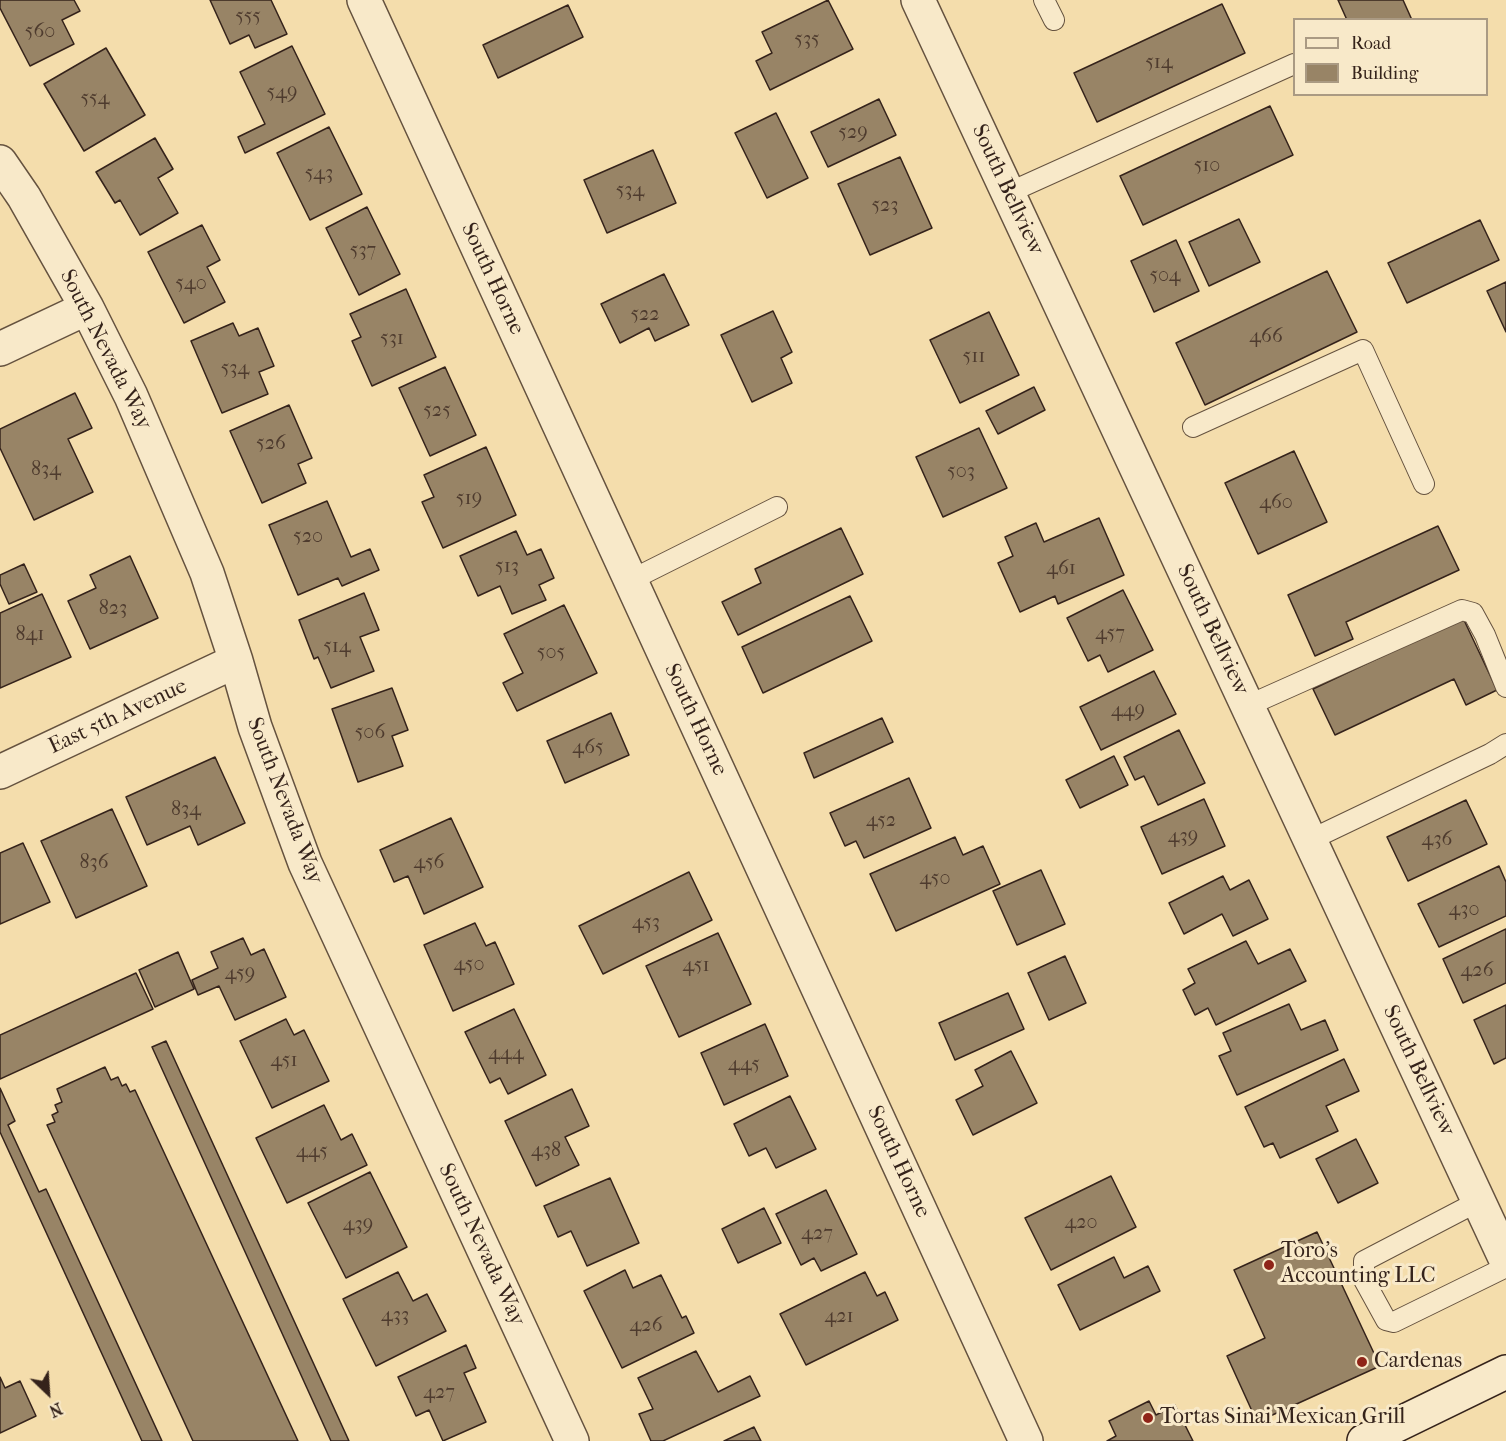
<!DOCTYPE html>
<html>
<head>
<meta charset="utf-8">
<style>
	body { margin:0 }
	#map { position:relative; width:1506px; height:1441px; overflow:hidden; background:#f4ddac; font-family:"IM FELL French Canon",serif }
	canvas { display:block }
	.legend { position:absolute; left:1293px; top:18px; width:195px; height:78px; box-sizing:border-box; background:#f8e9c9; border:2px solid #aa9a83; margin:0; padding:8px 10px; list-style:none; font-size:18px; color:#35231b }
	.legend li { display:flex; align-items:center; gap:12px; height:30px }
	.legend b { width:30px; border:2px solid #aa9a83 }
	.north { position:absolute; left:18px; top:1363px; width:60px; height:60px; -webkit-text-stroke:4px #f8e9c9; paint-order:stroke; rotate:155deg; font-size:16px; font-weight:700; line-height:24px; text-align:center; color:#35231b }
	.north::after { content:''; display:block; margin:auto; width:21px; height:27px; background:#35231b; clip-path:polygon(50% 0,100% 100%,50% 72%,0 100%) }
</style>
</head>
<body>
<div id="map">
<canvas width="1506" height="1441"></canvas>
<ul class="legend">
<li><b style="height:8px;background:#f8e9c9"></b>Road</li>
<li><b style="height:16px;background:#988466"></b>Building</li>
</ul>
<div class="north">N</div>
</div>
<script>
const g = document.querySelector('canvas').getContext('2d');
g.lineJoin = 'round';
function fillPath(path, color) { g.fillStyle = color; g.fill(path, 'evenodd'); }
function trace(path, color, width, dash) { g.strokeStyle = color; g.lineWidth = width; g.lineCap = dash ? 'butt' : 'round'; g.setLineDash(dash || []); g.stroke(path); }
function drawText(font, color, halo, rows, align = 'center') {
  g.font = font + ' "IM FELL French Canon",serif'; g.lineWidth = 6; g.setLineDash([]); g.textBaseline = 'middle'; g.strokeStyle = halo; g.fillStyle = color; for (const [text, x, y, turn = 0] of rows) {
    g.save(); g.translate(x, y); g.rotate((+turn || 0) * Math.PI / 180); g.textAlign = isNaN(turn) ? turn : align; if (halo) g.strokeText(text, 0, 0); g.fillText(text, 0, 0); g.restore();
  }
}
const building = new Path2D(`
	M0,0H74L80,11L62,20L74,44L30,66L0,8Z
	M210,0H271L287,34L255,48L249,35L230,44Z
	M828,0L853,49L770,90L756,61L772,53L762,32Z
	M1338,0H1403L1412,20H1347Z
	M1222,4L1245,53L1097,122L1074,73Z
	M568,5L583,37L498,78L483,45Z
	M292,46L325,114L245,153L238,137L265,124L240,72Z
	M106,48L145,115L84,151L44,84Z
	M879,99L896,135L828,167L811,132Z
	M1270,106L1293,155L1143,225L1120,176Z
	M776,113L808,178L767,198L735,133Z
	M329,127L362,194L310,220L277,153Z
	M155,138L173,169L158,178L178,213L140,235L120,200L115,203L96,172Z
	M653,150L676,203L607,233L584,180Z
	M900,157L932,228L870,255L838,184Z
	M367,207L400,274L359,295L326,228Z
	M1239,219L1260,262L1209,286L1189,242Z
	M1480,220L1499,260L1407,303L1388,263Z
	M202,225L220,260L207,267L225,302L184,323L148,252Z
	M1176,240L1199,291L1154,312L1131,261Z
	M1327,271L1357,332L1205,405L1176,343Z
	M664,274L689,325L655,341L649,328L620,343L601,304Z
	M1506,282V332L1487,291Z
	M406,289L436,357L372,386L352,341L361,337L350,314Z
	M773,311L792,352L781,358L792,383L752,402L721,335Z
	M989,312L1019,375L960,403L930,340Z
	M233,323L239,336L258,328L274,366L259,372L268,394L222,413L191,341Z
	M445,367L476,435L430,456L399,388Z
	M1034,387L1045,410L998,434L986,411Z
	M75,393L92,428L68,439L93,492L34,520L0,448V429Z
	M289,405L312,458L298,464L306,483L262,503L230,431Z
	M979,428L1007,488L943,517L916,457Z
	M486,447L516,515L443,548L422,502L434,497L424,475Z
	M1294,451L1327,522L1258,554L1225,483Z
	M327,501L351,557L370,549L379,570L342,586L338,578L298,595L269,525Z
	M1099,518L1124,575L1058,604L1055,596L1020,612L998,563L1013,556L1005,537L1036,523L1044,542Z
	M1438,526L1459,570L1346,622L1353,639L1315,656L1288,595Z
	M841,528L863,574L738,635L722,602L761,583L755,569Z
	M516,531L527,555L541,549L554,578L539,585L546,600L512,614L500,586L478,596L460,556Z
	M130,556L158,618L90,649L68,601L96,588L90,575Z
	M24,564L37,592L9,604L0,584V575Z
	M1123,590L1153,650L1108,672L1100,655L1088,661L1067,618Z
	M364,593L379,630L360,637L374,671L331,688L318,657L314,659L299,620Z
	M42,594L71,657L0,688V613Z
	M850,596L872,641L763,693L742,647Z
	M564,605L597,673L517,711L503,683L523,673L504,634Z
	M1463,618L1497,690L1466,705L1454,679L1335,735L1313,689Z
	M1154,671L1176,714L1101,750L1080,707Z
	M392,688L408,730L392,736L403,766L358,782L332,709Z
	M611,713L629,755L565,783L547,741Z
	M882,718L893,742L814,778L804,753Z
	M1179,730L1205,783L1158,805L1144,776L1135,780L1124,757Z
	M1114,756L1128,785L1080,808L1066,780Z
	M215,757L245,823L198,845L190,826L147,845L126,797Z
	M909,778L931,828L864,858L856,841L845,846L830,813Z
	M1204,799L1225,846L1162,874L1141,827Z
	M1466,800L1487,844L1408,881L1387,837Z
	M112,809L147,886L76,918L41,841Z
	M451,818L483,887L424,914L408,876L394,882L380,850Z
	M955,837L963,855L983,846L1000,884L896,931L870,874Z
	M23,843L50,902L0,924V853Z
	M1499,866L1506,882V916L1439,947L1418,904Z
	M1041,870L1065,924L1017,945L993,891Z
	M689,872L712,920L603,974L579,926Z
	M1223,876L1230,890L1249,880L1268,919L1233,936L1222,914L1184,934L1169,903Z
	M475,923L486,946L495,942L514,984L453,1011L424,945Z
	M1506,929V983L1463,1003L1443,959Z
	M718,933L751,1004L679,1037L646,966Z
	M243,938L251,955L264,949L286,997L235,1020L219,986L198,995L192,980L218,968L211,952Z
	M1246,941L1258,964L1290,949L1306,981L1216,1025L1208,1008L1195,1015L1183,990L1195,983L1188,969Z
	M178,952L194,989L155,1007L139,970Z
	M1065,956L1086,1003L1049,1020L1028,973Z
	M136,973L153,1009L0,1079V1035Z
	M1008,993L1024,1029L955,1060L939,1023Z
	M1289,1004L1301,1030L1325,1020L1338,1050L1237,1095L1219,1056L1231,1051L1223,1033Z
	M1506,1005V1058L1494,1064L1474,1020Z
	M514,1009L546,1075L508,1094L500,1078L490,1083L465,1032Z
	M286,1019L294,1035L304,1030L329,1081L272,1108L240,1041Z
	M765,1024L788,1076L724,1105L701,1053Z
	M166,1041L349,1441H331L152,1047Z
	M1011,1051L1037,1103L973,1135L956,1100L983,1086L975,1070Z
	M1344,1059L1359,1091L1326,1106L1338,1131L1280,1158L1273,1143L1264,1147L1245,1107Z
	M105,1067L111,1080L118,1077L122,1086L126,1084L130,1092L135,1090L298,1441H193L47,1125L55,1122L52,1115L58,1112L55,1105L62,1102L57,1089Z
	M0,1088L15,1121L8,1125L39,1192L46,1189L162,1441H142L0,1132Z
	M572,1089L589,1126L565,1137L579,1165L536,1186L505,1121Z
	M790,1096L816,1149L776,1168L766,1148L749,1156L734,1124Z
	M324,1105L341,1140L352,1134L367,1165L287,1203L256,1138Z
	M1356,1139L1378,1183L1338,1203L1316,1159Z
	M370,1172L407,1247L346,1278L308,1203Z
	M1111,1176L1136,1227L1051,1270L1025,1218Z
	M610,1178L639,1243L587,1266L571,1231L558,1237L544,1206Z
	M826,1190L857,1254L821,1271L814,1258L801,1265L776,1214Z
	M764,1208L781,1243L738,1263L722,1229Z
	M1317,1232L1380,1366L1257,1422L1227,1356L1265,1338L1234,1270Z
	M1114,1257L1124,1278L1148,1266L1160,1291L1080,1330L1058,1285Z
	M625,1270L633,1288L661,1275L682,1318L686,1316L694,1333L622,1368L584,1291Z
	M398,1272L413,1301L427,1294L446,1331L376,1366L343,1299Z
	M865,1272L877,1296L885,1292L898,1320L806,1365L780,1314Z
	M466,1345L476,1368L464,1373L486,1422L443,1441L429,1410L416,1416L398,1377Z
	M696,1351L718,1392L750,1376L760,1396L663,1441H651L639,1414L653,1409L638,1378Z
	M0,1377L5,1388L20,1381L36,1416L0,1433Z
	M1149,1401L1156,1415L1175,1405L1193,1441H1107L1116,1436L1109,1421Z
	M754,1427L761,1441H724Z`);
const service = new Path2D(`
	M1044,0L1054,20
	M1008,193L1294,64
	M1193,427L1363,350L1424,484
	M631,580L777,507
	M1247,706L1462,610L1473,613L1485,635L1506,687
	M1310,840L1490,754L1506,744
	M1479,1201L1364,1261V1280L1386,1320L1394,1322L1506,1267`);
const minor = new Path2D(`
	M918,0L1506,1260
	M0,162L24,197L87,308L131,396L207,573L236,661L255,727L305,863L572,1441
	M0,349L87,308
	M0,772L236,661`);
const tertiary = new Path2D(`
	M364,0L1026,1441`);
const secondary = new Path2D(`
	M1364,1441L1506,1372`);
const markers = [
	[1269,1265,6,"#8f2418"],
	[1362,1362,6,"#8f2418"],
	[1148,1418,6,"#8f2418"]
];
const numberNames = [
	["555",248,17],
	["560",40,32],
	["535",807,40],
	["514",1159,63],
	["549",282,93],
	["554",95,99],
	["529",853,133],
	["510",1207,166],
	["543",319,174],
	["534",630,191],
	["523",885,206],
	["537",363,251],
	["504",1165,276],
	["540",191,284],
	["522",645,315],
	["466",1266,337],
	["531",392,339],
	["511",974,357],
	["534",235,369],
	["525",437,411],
	["526",271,444],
	["834",46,470],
	["503",961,472],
	["519",469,499],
	["460",1276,503],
	["520",308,537],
	["513",507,567],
	["461",1061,569],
	["823",113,609],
	["457",1110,634],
	["841",30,635],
	["514",337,647],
	["505",551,653],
	["449",1128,711],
	["506",370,733],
	["465",588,748],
	["834",186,810],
	["452",881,821],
	["439",1183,837],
	["436",1437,840],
	["836",94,863],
	["456",429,863],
	["450",935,879],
	["430",1464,910],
	["453",646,923],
	["450",469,965],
	["451",696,966],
	["426",1477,971],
	["459",240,974],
	["444",506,1054],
	["451",284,1061],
	["445",744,1065],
	["438",546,1151],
	["445",312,1152],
	["420",1081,1223],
	["439",358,1225],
	["427",817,1234],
	["433",395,1316],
	["421",839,1317],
	["426",646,1326],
	["427",439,1393]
];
const streetNames = [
	["South Bellview",1007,190,65],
	["South Horne",492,279,65],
	["South Nevada Way",105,350,63],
	["South Bellview",1212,630,65],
	["East 5th Avenue",118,717,-25],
	["South Horne",695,720,65],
	["South Nevada Way",284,801,69],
	["South Bellview",1418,1071,65],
	["South Horne",898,1162,65],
	["South Nevada Way",481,1245,65]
];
const poiNames = [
	["Toro's",1281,1252],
	["Accounting LLC",1281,1277],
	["Cardenas",1374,1362],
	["Tortas Sinai Mexican Grill",1160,1418]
];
fillPath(building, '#988466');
trace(building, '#35231b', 1.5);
trace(service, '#65523f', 22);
trace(minor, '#65523f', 36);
trace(tertiary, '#65523f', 36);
trace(secondary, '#35231b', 36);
trace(service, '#f8e9c9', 20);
trace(minor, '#f8e9c9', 33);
trace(tertiary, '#f8e9c9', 33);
trace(secondary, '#f8e9c9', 33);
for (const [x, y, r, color] of markers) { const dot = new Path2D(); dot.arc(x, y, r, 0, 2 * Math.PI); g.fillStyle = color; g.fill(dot); trace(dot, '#f8e9c9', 2); }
drawText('20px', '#4e3b2e', null, numberNames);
drawText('22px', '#35231b', '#f8e9c9', streetNames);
drawText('22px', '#35231b', '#f8e9c9', poiNames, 'left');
</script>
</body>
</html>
